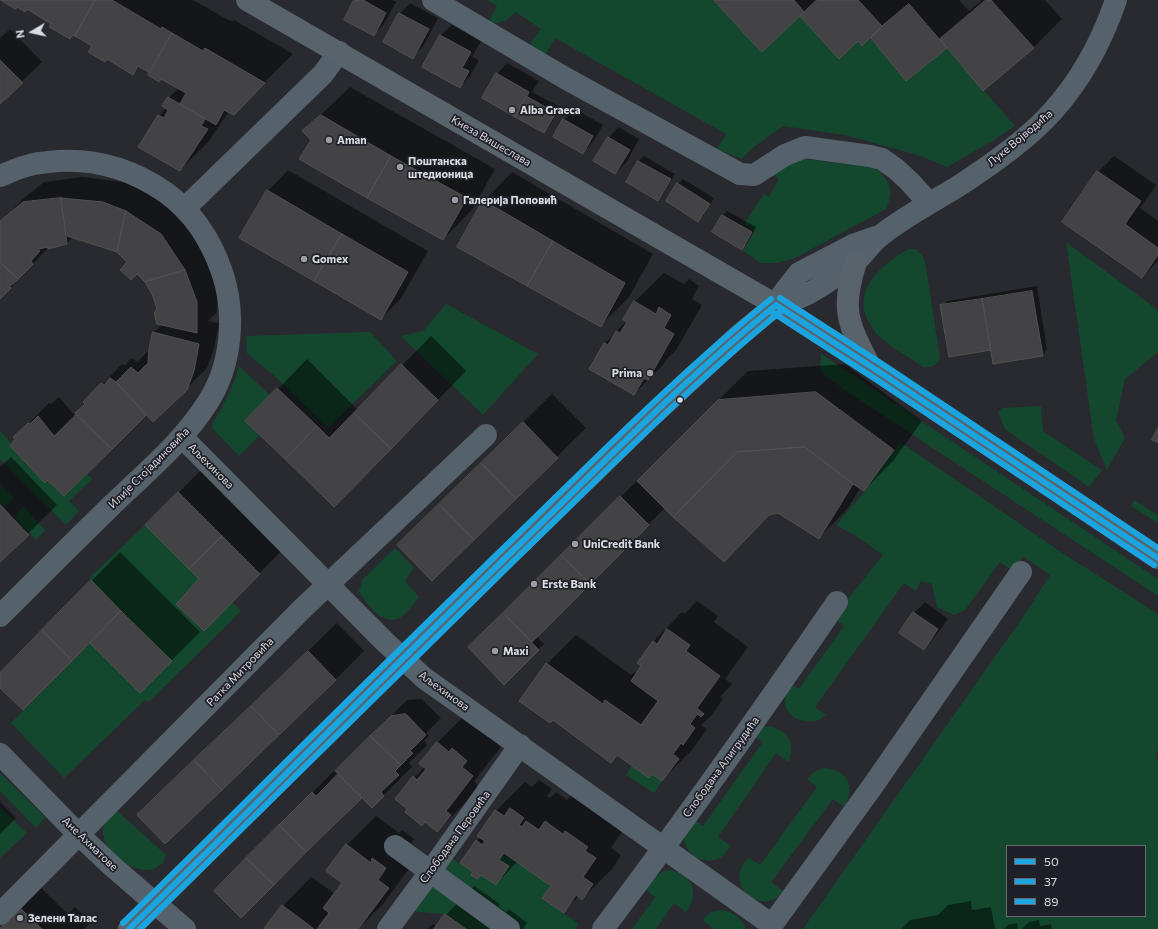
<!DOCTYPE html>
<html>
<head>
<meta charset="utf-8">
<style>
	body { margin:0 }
	#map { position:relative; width:1158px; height:929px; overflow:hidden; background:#292a2f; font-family:Commissioner,sans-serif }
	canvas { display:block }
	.legend { position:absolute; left:1006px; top:845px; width:140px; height:72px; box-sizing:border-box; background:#1e1f27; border:1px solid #6a6b72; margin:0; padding:5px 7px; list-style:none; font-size:12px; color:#dcdde2 }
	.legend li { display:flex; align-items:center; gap:8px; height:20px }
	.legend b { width:20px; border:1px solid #6a6b72 }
	.north { position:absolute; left:12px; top:12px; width:40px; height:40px; -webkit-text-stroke:3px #1e1f27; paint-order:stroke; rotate:261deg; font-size:11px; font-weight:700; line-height:16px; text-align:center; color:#dcdde2 }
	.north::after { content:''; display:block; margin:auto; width:14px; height:18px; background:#dcdde2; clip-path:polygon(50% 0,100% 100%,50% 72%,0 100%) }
</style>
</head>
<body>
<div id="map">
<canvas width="1158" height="929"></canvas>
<ul class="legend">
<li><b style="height:5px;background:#1aa5e1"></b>50</li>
<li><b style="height:5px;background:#1aa5e1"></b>37</li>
<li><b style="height:5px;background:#1aa5e1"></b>89</li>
</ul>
<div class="north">N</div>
</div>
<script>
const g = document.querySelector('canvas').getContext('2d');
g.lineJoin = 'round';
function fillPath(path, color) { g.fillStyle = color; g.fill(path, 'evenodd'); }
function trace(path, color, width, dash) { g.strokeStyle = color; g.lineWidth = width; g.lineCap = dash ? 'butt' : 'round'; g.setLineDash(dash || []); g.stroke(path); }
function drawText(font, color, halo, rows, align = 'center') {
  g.font = font + ' Commissioner,sans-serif'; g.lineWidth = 3.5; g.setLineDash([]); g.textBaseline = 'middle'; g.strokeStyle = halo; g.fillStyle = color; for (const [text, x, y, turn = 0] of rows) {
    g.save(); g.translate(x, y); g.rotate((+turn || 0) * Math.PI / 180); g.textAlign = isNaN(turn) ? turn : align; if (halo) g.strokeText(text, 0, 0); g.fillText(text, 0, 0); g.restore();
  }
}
const green = new Path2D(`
	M487,0H714L800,16L839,58L858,41L862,46L871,38L906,81L947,48L1015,126L992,141L947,167L921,156L845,135L783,126L751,149L742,159L717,149L726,134L555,38L545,55L530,47L532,40L541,29L516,12C505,22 502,23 488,23L497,6Z
	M804,159L876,168C890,182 895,190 886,209L795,258L777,263H761L743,251L755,231L744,224L764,194L769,197L779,179L774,175L786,165Z
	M1066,242L1158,310V352L1125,379L1116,420L1125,438L1107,470L1094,439Z
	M909,249H916L921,254L925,261L940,358C936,367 933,367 923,367C910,357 892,348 880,337C875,333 872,327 869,322C851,290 883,263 909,249Z
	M446,304L538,354L483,415L401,336L423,331Z
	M370,332L397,361L328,428L277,378L247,353L246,336Z
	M821,354L1158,579V596L843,389L820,371Z
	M239,366L270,395L245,421L261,434L239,456L212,428C214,418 219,414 223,405C230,392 235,380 239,366Z
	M1041,406L1043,431L1102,470L1089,487L1005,429L998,412L1002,408Z
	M0,431L12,444L10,446L45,483L47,480L64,496L87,474L92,479L69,501L79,511L66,525L0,459Z
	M900,442L1064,554L1158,614V750H1156L1158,765V929H803L1023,617L1050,575L1023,556L1013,571L1000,562L965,610L954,615L937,607L932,584L921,581L916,591L904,583L815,707L826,715C823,717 819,720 815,721C812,722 808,721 805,721C783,718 782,699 788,682L799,689L844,626L833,618L883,555L856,536L836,525L865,491ZM1007,846H1145V916H1007Z
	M0,484L14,498L5,507L0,502Z
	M1134,500L1158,515V523L1131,506Z
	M23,506L45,530L36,540L14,517Z
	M145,525L199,579L176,604L203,631L232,602L241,611L149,702L145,700L64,778L11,723L90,643L140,693L172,661L89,578Z
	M395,548L414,568L405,581L419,597C414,603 406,616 397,619C381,624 365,602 359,591L363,579Z
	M769,726C789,731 795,742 789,762L776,753L718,837L731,846C726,852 722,859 714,860C701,863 685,853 684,839C684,833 689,824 692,818L703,826L763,742L751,734L759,728Z
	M632,766L649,778L652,774L662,781L654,793L626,775Z
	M823,768C847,769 857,786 844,807L833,799L771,882L783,891C781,893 779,896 776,898C755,910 730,886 743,865C744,862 747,860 749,858L760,865L817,787L807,779L814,772Z
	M0,773L45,817L36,828L0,791Z
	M0,807L27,833L0,858Z
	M116,810L166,855L163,863L152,870C147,870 141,870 137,868C119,863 98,845 104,824C106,819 112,814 116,810Z
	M504,853L551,886L542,898L579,924L575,929H521L442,872L453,859L473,872L471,875L477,879L481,875L508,866L499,860Z
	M670,870C693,875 700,893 686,912L674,903L656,929H632L655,897L645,889C652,878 657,872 670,870Z
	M432,881L496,929H466L445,914L411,911Z
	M723,910C735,913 741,918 746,929H714L702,920L711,912Z`);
const shadow = new Path2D(`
	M3,0H193L232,22L234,20L293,54L262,85L229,111L209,141L180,170L159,116L166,108L163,106L169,97L179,88L140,66L133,73L93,46L74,35L70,38L53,24L27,8Z
	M355,0H392L396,2L384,24L374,35Z
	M716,0H959L969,11L982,0H1045L1062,19L1033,48L947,47L907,80L871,36L858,39L839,57L800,14Z
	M410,3L438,18L423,47L412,57L384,42L400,13Z
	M452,25L481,41L472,57L479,60L470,76L460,87L424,67L441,35Z
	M10,29L42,62L0,103V38Z
	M507,63L539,81L532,92L560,107L549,127L544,132L483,98L497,74Z
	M350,87L495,169L472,210L443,239L304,131Z
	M575,109L603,125L593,142L583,153L554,136L564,120Z
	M619,127L639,139L626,163L615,173L609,137Z
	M644,156L675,174L663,194L658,199L627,182L639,161Z
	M1114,156L1156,185L1140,208L1158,221V261L1142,277L1063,222L1098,172Z
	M288,170L428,251L401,298L381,319L268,191Z
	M512,172L653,254L629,297L600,326L484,201Z
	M82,177L124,182L146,190L181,213L217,281V312L208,321L219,323L214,349L207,368L186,389L146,414L64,495L15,437L49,403L51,404L59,397L75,416L86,404L85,402L122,364L125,365L132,358L137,362L149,350L154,332L162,324L153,293L146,281L117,251L73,237L67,243L48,248L0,298V222L23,199L44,182Z
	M683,179L714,198L703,216L698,220L678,184Z
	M727,211L756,227L747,243L742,248L722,216Z
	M664,273L684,284L689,279L699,286L692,299L702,305L676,350L666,360L663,365L634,394L605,343L627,321L624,320L635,301Z
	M1037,286L1047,350L1042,355L991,349L942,306L947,301Z
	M431,336L466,371L363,477L247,421L307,359L358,410Z
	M845,364L922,421L893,461L864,490L861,487L847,509L819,538L779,512L665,508L536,636L544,644L504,683L469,647L748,371Z
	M552,394L586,428L432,580L427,516Z
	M11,457L57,505L0,561V506L9,515L10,514L0,503V467Z
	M207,464L288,544L232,601L201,579L146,525Z
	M120,552L200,632L140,692L90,641L0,686V674Z
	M697,601L718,616L714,622L748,647L725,679L732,684L720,697L723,699L712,715L701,725L707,729L691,751L662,780L653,773L618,755L611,761L547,664L576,635L631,675L635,672L637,673L643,666L638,663L654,641L682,612L684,614Z
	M925,602L948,619L934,638L924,649L901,632L914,613Z
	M337,623L364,651L335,680L168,786Z
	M422,699L441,718L426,733L429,736L424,741L427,745L409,763L412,767L372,807L362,797L215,890L341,764L342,765L407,700Z
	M466,714L501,747L474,781L479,786L466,802L437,831L396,799L424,767L437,743Z
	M539,780L552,789L547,796L550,798L556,792L567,800L574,793L624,829L611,848L621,855L611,870L582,899L579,896L563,911L552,885L518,861L496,884L481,874L474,872L477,841L480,837L479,836L496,811L525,782L532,787Z
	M0,802L16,818L0,834Z
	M376,816L399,833L402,830L414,839L406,850L417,858L383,904L358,929H266L283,906L311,877L335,894L343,882L347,845Z
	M474,886L500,904L498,906L506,912L509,909L527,923L523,929H427L433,924L437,927L446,915Z
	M41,888L68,914L75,907L91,922L85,929H1Z
	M971,901L972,910L991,907L995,929H901L910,920L938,915L948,905Z
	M1039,920L1040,926L1051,924L1052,929H1020H1022L1029,922Z
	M1017,923L1018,929H1004L1008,925Z`);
const building = new Path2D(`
	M1,0H95L75,36L73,35L70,39L49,27L51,24L27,9L25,12L17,7L16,9Z
	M95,0H112L161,29L162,27L172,33L150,73L138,66L133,75L107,59L105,62L88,52L92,46L75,36Z
	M354,0H363L386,13L374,36L344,20Z
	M714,0H794L804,12L762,52Z
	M817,0H858L882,26L862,46L858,41L839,59L800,16Z
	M986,0H991L1034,48L983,91L940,39Z
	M909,4L947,48L906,81L871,38L882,26Z
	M399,13L429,29L413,59L383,42Z
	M172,33L203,51L205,48L265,83L234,115L224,110L216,125L180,104L186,93L161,79L159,82L148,75Z
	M440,35L471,52L462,68L469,71L460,88L422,67Z
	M0,60L23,83L0,104Z
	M496,73L529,92L515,117L482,98Z
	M526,96L556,113L544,133L515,117Z
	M168,97L205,119L201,126L208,129L180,171L138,147L158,115L164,118L168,110L162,106Z
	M321,115L391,156L367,198L299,159L311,140L302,131Z
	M563,119L593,136L583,154L553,137Z
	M608,137L630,150L615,174L593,161Z
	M391,156L467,198L443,240L367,198Z
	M638,161L671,179L658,201L626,182Z
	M1097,171L1141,201L1125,224L1158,248V255L1142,278L1062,222Z
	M677,183L710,204L698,222L666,201Z
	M267,190L342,234L314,281L239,238Z
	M61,198L67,244L48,249V247L38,249L40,251L31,261L33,264L18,279L0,262V221L23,202Z
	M61,198L103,202L126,211L117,252L67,236Z
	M483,200L553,241L527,286L457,247Z
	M126,211L161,234L185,270L145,282L137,274L131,280L120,270L127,262L117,252Z
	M722,215L752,232L742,250L712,232Z
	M342,234L408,272L381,320L314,281Z
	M553,241L625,283L601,327L527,286Z
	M0,262L18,279L9,287L11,288L0,299Z
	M185,270L197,302V333L157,324L154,313L157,309L152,294L145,282Z
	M1032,291L1043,356L993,364L982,299Z
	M982,299L991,350L949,357L940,305Z
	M634,301L656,314L659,307L671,315L664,328L674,334L648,380L644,378L634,395L589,369L604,343L608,345L616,331L620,333L627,322L623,320Z
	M153,332L199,344L194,371L187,390L153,422L116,382L131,367L138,373L148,363L149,349Z
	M401,364L438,400L391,449L354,413Z
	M110,378L116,382L146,415L112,449L75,413L85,404L83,402L101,383L104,385Z
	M277,388L317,426L285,459L245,421Z
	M816,392L894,450L864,491L853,484L805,447L737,452L673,517L637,481L718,400Z
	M354,413L391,449L334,507L285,459L317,426L329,438Z
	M76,415L112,449L64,496L47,480L45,483L10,446L15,439L13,437L28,423L30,424L38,416L54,436Z
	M523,422L558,458L516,499L481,463Z
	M1158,428V442L1152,440Z
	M805,447L853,484L819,539L778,513L769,515L724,562L673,517L737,452Z
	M481,463L516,499L474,540L439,504Z
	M178,492L222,536L189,569L145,525Z
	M620,496L649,525L590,584L561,555Z
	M439,504L474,540L432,581L397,545Z
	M0,505L29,535L0,562Z
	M222,536L260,574L204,631L176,604L199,579L189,569Z
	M561,555L590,584L532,642L503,613Z
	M91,580L121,611L72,661L42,630Z
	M121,611L172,661L140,693L90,643Z
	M913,612L938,629L924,650L899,633Z
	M503,613L539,650L504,685L468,647Z
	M667,629L690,645L686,651L720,676L697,708L704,714L701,717L697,714L690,724L695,728L683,745L681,743L673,754L679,759L662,781L652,774L649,778L617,755L611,763L553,720L550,723L519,701L546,663L603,704L605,700L641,725L658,701L631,681L641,666L637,663L653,641L657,644Z
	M42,630L72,661L23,710L0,688V673Z
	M308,651L336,680L279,735L251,706Z
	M251,706L279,735L222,790L194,760Z
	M406,714L426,735L410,751L413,753L401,765L370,736L391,716Z
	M370,736L401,765L395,771L399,775L381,792L384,796L372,808L335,771Z
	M437,742L449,752L452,748L467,761L462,767L473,776L446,811L451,815L437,832L425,822L422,826L405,812L407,809L395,799L413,776L417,780L426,769L419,764Z
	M194,760L222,790L165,844L137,815Z
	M338,774L362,798L306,852L279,825L312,792L316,796Z
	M510,808L524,818L519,825L522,827L526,821L539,830L545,821L563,834L565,831L588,847L585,851L596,858L583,877L593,884L582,900L576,895L564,913L542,898L551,886L504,853L499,860L509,866L496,885L481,875L477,879L471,875L473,872L460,863L476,840L482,845L485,841L477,836L495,810L504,816Z
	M279,825L306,852L274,885L246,858Z
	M346,844L371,863L372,858L386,868L378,880L389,888L358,929H317L329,913L323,908L342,883L326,871Z
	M246,858L274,885L241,918L214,891Z
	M282,905L314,929H264Z
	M20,908L42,929H0Z
	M445,914L466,929H434Z`);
const minor = new Path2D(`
	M433,0L565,78L740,174L754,175L785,155L805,147L870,156L882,159L896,169L909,181L929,203
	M0,176C10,172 20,167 30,165C36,163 42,163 48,162C90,157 130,168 165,192C193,212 211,240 222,272C236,313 232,365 208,402C183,442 145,473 111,506C74,542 37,579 0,616
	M185,208L323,74L339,52
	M776,305C802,299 816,290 838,275C844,270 852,266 857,260C865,253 871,243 880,236C903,217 931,203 957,187C988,167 1027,140 1052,112C1081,80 1102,41 1116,0
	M776,305L784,292L799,273L853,245L876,237
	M182,437L385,642L424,678L772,925
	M0,754L79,835L112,866L185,929
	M395,846L509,929
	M0,914L302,609L486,435
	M388,929L430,872L520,745
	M603,929C684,822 761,713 837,602
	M769,929L872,787L1021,572`);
const major = new Path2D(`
	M247,0L776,305L881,373L1158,558
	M856,262C841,309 847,322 869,364
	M129,929L427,634L644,423L738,336L776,305`);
const bus1 = new Path2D(`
	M776,305L881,373L1158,558
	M129,929C260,800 390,670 522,542C605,461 686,378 776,305`);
const bus2 = new Path2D(`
	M772,312L877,380L1154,565
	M140,929C270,801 399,673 529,546C611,466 692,384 781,311`);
const bus3 = new Path2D(`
	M780,298L885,366L1158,548
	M123,923C254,794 384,664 516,536C599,455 681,372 771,299`);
const markers = [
	[512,110,4,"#9d9ea3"],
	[329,140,4,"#9d9ea3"],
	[400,167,4,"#9d9ea3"],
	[455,200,4,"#9d9ea3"],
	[304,259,4,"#9d9ea3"],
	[650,373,4,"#9d9ea3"],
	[680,400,3.5,"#dcdde2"],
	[575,544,4,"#9d9ea3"],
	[534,584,4,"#9d9ea3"],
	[495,651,4,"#9d9ea3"],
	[20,918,4,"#9d9ea3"]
];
const poiNames = [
	["Alba Graeca",520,110],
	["Aman",337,140],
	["Поштанска",408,161],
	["штедионица",408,174],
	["Галерија Поповић",463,200],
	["Gomex",312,259],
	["Prima",642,373,"right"],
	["UniCredit Bank",583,544],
	["Erste Bank",542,584],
	["Maxi",503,651],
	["Зелени Талас",28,918]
];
const streetNames = [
	["Луке Војводића",1020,138,-40],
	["Кнеза Вишеслава",491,141,30],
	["Аљехинова",211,466,45],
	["Илије Стојадиновића",149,468,-45],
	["Ратка Митровића",240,672,-46],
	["Аљехинова",444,691,36],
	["Слободана Алигрудића",721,767,-54],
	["Слободана Перовића",455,837,-54],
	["Ане Ахматове",90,844,44]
];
fillPath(green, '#13482f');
fillPath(shadow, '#0007');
fillPath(building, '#434244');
trace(building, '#525052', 1);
trace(minor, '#56626b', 22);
trace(major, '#59636b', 22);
trace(bus1, '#1aa5e1', 6);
trace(bus2, '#1aa5e1', 6);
trace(bus3, '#1aa5e1', 6);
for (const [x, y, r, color] of markers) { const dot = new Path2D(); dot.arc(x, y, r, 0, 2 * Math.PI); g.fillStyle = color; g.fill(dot); trace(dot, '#1e1f27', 1.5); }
drawText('bold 11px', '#dcdde2', '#1e1f27', poiNames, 'left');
drawText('11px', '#dcdde2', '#1e1f27', streetNames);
</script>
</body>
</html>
